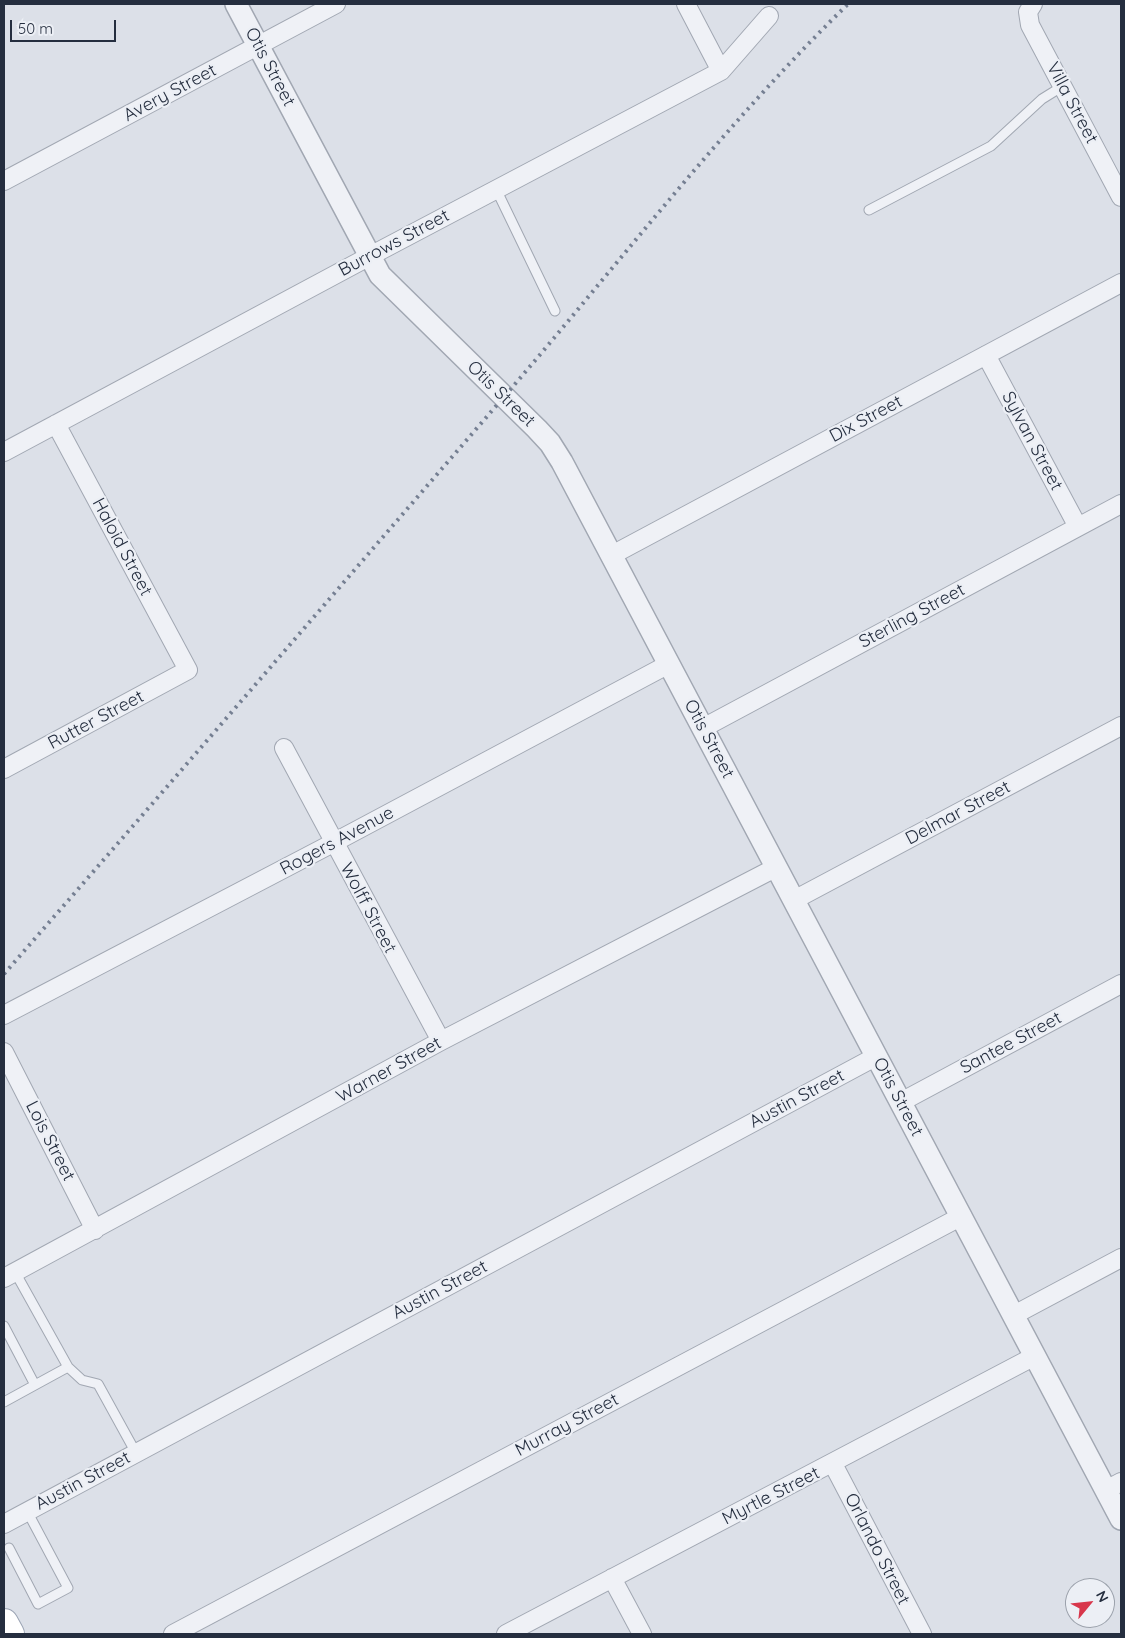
<!DOCTYPE html>
<html>
<head>
<meta charset="utf-8">
<style>
	body { margin:0 }
	#map { position:relative; width:1125px; height:1638px; overflow:hidden; background:#dce0e8; font-family:Quicksand,sans-serif }
	canvas { display:block }
	.frame { position:absolute; inset:0; border:5px solid #252e3f; pointer-events:none }
	.north { position:absolute; left:1065px; top:1578px; width:50px; height:50px; box-sizing:border-box; background:#eceff5; border:1px solid #9ca2ac; border-radius:50%; rotate:62deg; font-size:14px; font-weight:700; line-height:20px; text-align:center; color:#252e3f }
	.north::after { content:''; display:block; margin:auto; width:18px; height:22px; background:#d8364b; clip-path:polygon(50% 0,100% 100%,50% 72%,0 100%) }
	.scale { position:absolute; left:10px; top:20px; width:106px; height:22px; box-sizing:border-box; border:2px solid #252e3f; border-top:0; padding-left:6px; font-size:15px; line-height:18px; white-space:nowrap; color:#252e3f; -webkit-text-stroke:4px #eceff5; paint-order:stroke }
</style>
</head>
<body>
<div id="map">
<canvas width="1125" height="1638"></canvas>
<div class="frame"></div>
<div class="north">N</div>
<div class="scale">50 m</div>
</div>
<script>
const g = document.querySelector('canvas').getContext('2d');
g.lineJoin = 'round';
function trace(path, color, width, dash) { g.strokeStyle = color; g.lineWidth = width; g.lineCap = dash ? 'butt' : 'round'; g.setLineDash(dash || []); g.stroke(path); }
function drawText(font, color, halo, rows, align = 'center') {
  g.font = font + ' Quicksand,sans-serif'; g.lineWidth = 4.5; g.setLineDash([]); g.textBaseline = 'middle'; g.strokeStyle = halo; g.fillStyle = color; for (const [text, x, y, turn = 0] of rows) {
    g.save(); g.translate(x, y); g.rotate((+turn || 0) * Math.PI / 180); g.textAlign = isNaN(turn) ? turn : align; if (halo) g.strokeText(text, 0, 0); g.fillText(text, 0, 0); g.restore();
  }
}
const service = new Path2D(`
	M496,189L555,311
	M869,210L991,146L1042,99L1063,86
	M4,1326L35,1385L68,1367L15,1272
	M68,1367L82,1380L98,1384L136,1453
	M4,1402L35,1385
	M9,1548L38,1604L68,1588L27,1511`);
const minor = new Path2D(`
	M686,4L721,71
	M1033,4L1028,12L1030,25L1121,197
	M4,181L336,4
	M986,355L1078,527
	M4,452L370,256L721,71L769,16
	M612,555L1121,283
	M703,728L1121,504
	M284,748L441,1041
	M4,769L188,670L56,424
	M794,900L1121,726
	M4,1015L333,843L669,664
	M4,1052L95,1230
	M901,1102L1121,984
	M4,1278L441,1041L777,867
	M1014,1315L1121,1258
	M833,1464L922,1634
	M1106,1490L1121,1482
	M4,1524L877,1056
	M612,1578L642,1634
	M173,1634L962,1216
	M506,1634L1035,1356`);
const tertiary = new Path2D(`
	M236,4L380,275L537,429L550,443L562,462L1121,1519`);
const primary = new Path2D(`
	M4,1623L10,1634`);
const rail = new Path2D(`
	M4,974C171,783 337,590 503,398C617,266 723,126 848,4`);
const streetNames = [
	["Otis Street",270,67,62],
	["Avery Street",170,93,-28],
	["Villa Street",1072,103,62],
	["Burrows Street",394,243,-28],
	["Otis Street",501,394,44],
	["Dix Street",866,419,-28],
	["Sylvan Street",1032,441,62],
	["Haloid Street",122,547,62],
	["Sterling Street",912,616,-28],
	["Rutter Street",96,720,-28],
	["Otis Street",709,739,62],
	["Delmar Street",958,813,-28],
	["Rogers Avenue",337,841,-28],
	["Wolff Street",368,908,62],
	["Santee Street",1011,1043,-28],
	["Warner Street",389,1070,-29],
	["Otis Street",898,1097,62],
	["Austin Street",797,1099,-28],
	["Lois Street",50,1141,63],
	["Austin Street",440,1290,-28],
	["Murray Street",567,1425,-28],
	["Austin Street",83,1481,-28],
	["Myrtle Street",771,1496,-27],
	["Orlando Street",877,1549,63]
];
trace(service, '#a1a7b2', 11);
trace(minor, '#a1a7b2', 20);
trace(tertiary, '#a1a7b2', 24);
trace(primary, '#9ba4b4', 30);
trace(service, '#eff1f6', 9);
trace(minor, '#eff1f6', 18);
trace(tertiary, '#eff1f6', 21);
trace(primary, '#fff', 28);
trace(rail, '#757f92', 4, [2.5, 5]);
drawText('18px', '#252e3f', '#eceff5', streetNames);
</script>
</body>
</html>
